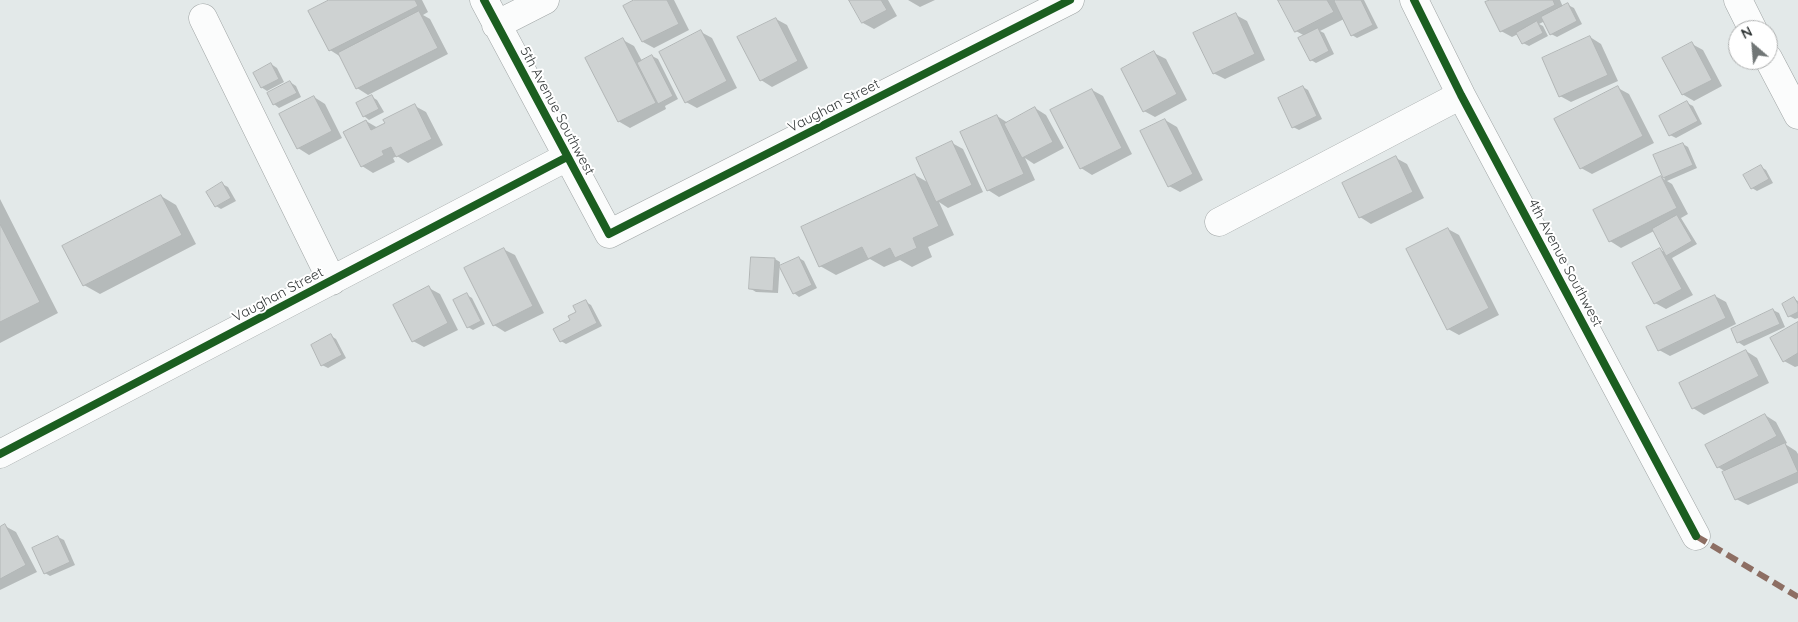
<!DOCTYPE html>
<html>
<head>
<meta charset="utf-8">
<style>
	body { margin:0 }
	#map { position:relative; width:1798px; height:622px; overflow:hidden; background:#e3e9e9; font-family:Quicksand,sans-serif }
	canvas { display:block }
	.north { position:absolute; left:1728px; top:20px; width:50px; height:50px; box-sizing:border-box; background:#fff; border:1px solid #adafaf; border-radius:50%; rotate:333deg; font-size:14px; font-weight:700; line-height:20px; text-align:center; color:#333838 }
	.north::after { content:''; display:block; margin:auto; width:18px; height:22px; background:#717676; clip-path:polygon(50% 0,100% 100%,50% 72%,0 100%) }
</style>
</head>
<body>
<div id="map">
<canvas width="1798" height="622"></canvas>
<div class="north">N</div>
</div>
<script>
const g = document.querySelector('canvas').getContext('2d');
g.lineJoin = 'round';
function fillPath(path, color) { g.fillStyle = color; g.fill(path, 'evenodd'); }
function trace(path, color, width, dash) { g.strokeStyle = color; g.lineWidth = width; g.lineCap = dash ? 'butt' : 'round'; g.setLineDash(dash || []); g.stroke(path); }
function drawText(font, color, halo, rows, align = 'center') {
  g.font = font + ' Quicksand,sans-serif'; g.lineWidth = 4; g.setLineDash([]); g.textBaseline = 'middle'; g.strokeStyle = halo; g.fillStyle = color; for (const [text, x, y, turn = 0] of rows) {
    g.save(); g.translate(x, y); g.rotate((+turn || 0) * Math.PI / 180); g.textAlign = isNaN(turn) ? turn : align; if (halo) g.strokeText(text, 0, 0); g.fillText(text, 0, 0); g.restore();
  }
}
const shadow = new Path2D(`
	M332,0H422L428,12L423,15L430,19L448,54L368,95L357,88L341,57L330,50Z
	M637,0H674L689,30L654,48L643,42Z
	M850,0H888L897,16L874,29L863,23Z
	M908,0H935L920,7Z
	M1280,0H1334L1335,2L1339,0H1364L1378,28L1357,38L1352,35L1344,19L1320,31L1324,33L1334,54L1316,63L1311,60L1305,36L1296,31Z
	M1492,0H1560L1563,7L1568,5L1574,8L1582,24L1557,37L1551,34L1545,21L1539,24L1543,26L1548,36L1529,46L1523,43L1518,34L1512,37L1501,31Z
	M1236,15L1247,21L1265,60L1225,79L1213,73Z
	M776,19L787,25L808,68L772,87L761,80Z
	M701,32L712,38L737,88L697,108L686,102Z
	M1590,37L1601,44L1618,81L1571,102L1560,96Z
	M623,40L634,46L642,61L652,56L658,59L678,99L665,106L666,109L630,128L618,121Z
	M1692,44L1703,50L1722,86L1694,101L1682,94Z
	M1154,53L1166,59L1187,100L1155,117L1144,111Z
	M271,64L277,68L284,82L267,91L261,87Z
	M290,82L296,86L301,97L279,108L274,104Z
	M1303,87L1308,90L1322,119L1299,130L1293,127Z
	M1618,88L1629,94L1654,143L1592,174L1581,168Z
	M1092,90L1103,96L1132,154L1092,175L1081,168Z
	M314,97L325,104L342,138L309,155L298,148Z
	M372,97L377,100L384,112L369,120L364,116Z
	M1687,103L1693,106L1702,124L1676,138L1670,135Z
	M415,106L426,112L443,145L408,163L397,156L393,158L395,162L373,173L362,166L366,121L378,128Z
	M1035,108L1046,115L1064,148L1034,164L1025,158L1035,180L999,197L988,190L997,116L1008,123Z
	M1165,120L1177,127L1203,180L1180,192L1169,186Z
	M952,143L963,149L983,192L948,208L939,202L954,235L928,247L932,257L912,267L900,260L884,267L870,259L836,275L820,266L915,175L929,183Z
	M1683,144L1688,147L1697,168L1667,181L1672,184L1688,214L1681,218L1697,244L1672,258L1693,295L1666,309L1655,303L1660,250L1667,253L1654,231L1621,248L1610,241L1661,177L1665,180L1655,156Z
	M1396,158L1407,164L1424,198L1371,224L1360,217Z
	M1761,167L1766,170L1773,183L1757,191L1752,188Z
	M222,184L228,187L236,201L221,209L216,206Z
	M161,196L176,205L196,244L100,294L84,285Z
	M0,199L58,313L0,343Z
	M1448,229L1459,235L1499,315L1459,335L1448,329Z
	M503,249L515,255L544,313L505,332L494,325Z
	M799,258L804,261L817,288L799,297L794,293Z
	M775,259L780,262L778,293L756,292L751,289Z
	M429,288L440,294L458,330L424,347L413,341Z
	M467,295L472,298L485,324L473,330L468,327Z
	M1715,296L1726,302L1736,324L1670,356L1659,350Z
	M1794,299L1798,301V318L1795,319L1789,316Z
	M586,302L591,305L602,326L566,344L561,341L572,321Z
	M1773,310L1779,313L1785,327L1744,346L1738,342Z
	M1798,323V366L1795,367L1784,361Z
	M331,336L336,339L346,358L328,368L322,365Z
	M1746,351L1757,358L1769,383L1704,415L1693,408Z
	M1765,415L1776,422L1787,443L1785,444L1796,451L1798,454V483L1748,505L1736,499L1726,472L1718,467Z
	M5,526L16,532L37,572L0,590V528Z
	M58,537L64,540L75,565L50,576L45,573Z`);
const building = new Path2D(`
	M329,0H415L418,6L329,51L308,11Z
	M634,0H667L679,24L642,42L623,6Z
	M849,0H881L887,10L862,23Z
	M1278,0H1327L1334,12L1295,32Z
	M1336,0H1361L1373,25L1351,36L1334,1Z
	M1490,0H1553L1555,5L1500,32L1485,2Z
	M1568,3L1577,21L1550,35L1541,17Z
	M419,11L438,48L356,89L338,53Z
	M1236,13L1255,54L1213,74L1193,33Z
	M776,18L798,61L760,81L737,37Z
	M1537,21L1543,33L1522,44L1516,33Z
	M1318,28L1329,51L1310,61L1298,38Z
	M701,30L727,81L685,103L659,52Z
	M1590,36L1608,75L1559,97L1542,58Z
	M623,38L656,103L618,122L585,58Z
	M1692,42L1712,80L1682,95L1662,58Z
	M1154,51L1177,94L1143,112L1121,69Z
	M652,55L673,96L658,104L637,63Z
	M271,63L279,79L261,88L253,73Z
	M290,81L297,93L273,105L267,93Z
	M1303,86L1317,116L1292,128L1278,98Z
	M1618,86L1643,136L1580,169L1554,119Z
	M1092,89L1122,148L1080,169L1050,110Z
	M372,95L379,109L363,117L356,103Z
	M314,96L332,131L297,149L279,114Z
	M1687,101L1698,121L1669,136L1659,116Z
	M415,104L432,139L396,157L391,147L382,151L384,155L361,167L343,132L366,120L371,130L385,123L383,120Z
	M1035,107L1053,142L1022,158L1004,124Z
	M997,115L1024,174L987,191L960,132Z
	M1165,119L1193,174L1168,187L1140,131Z
	M952,141L972,185L936,202L916,158Z
	M1683,143L1693,165L1663,178L1653,155Z
	M1396,156L1413,192L1359,218L1342,183Z
	M1761,165L1769,179L1751,189L1743,175Z
	M915,174L939,226L913,238L917,248L895,258L890,248L868,259L862,247L819,267L801,227Z
	M1661,176L1677,208L1609,242L1593,210Z
	M222,182L231,198L215,207L206,192Z
	M161,195L182,235L83,286L62,246Z
	M1677,215L1692,241L1666,256L1652,229Z
	M0,224L40,302L0,322Z
	M1448,228L1489,308L1447,330L1406,249Z
	M504,248L533,306L493,326L464,268Z
	M1660,248L1682,289L1654,304L1632,263Z
	M751,257L775,258L773,291L749,289Z
	M799,257L812,285L793,294L779,266Z
	M429,286L448,323L412,342L393,305Z
	M467,293L481,321L467,328L453,300Z
	M1715,295L1726,318L1658,351L1646,327Z
	M1794,297L1798,304V312L1788,317L1782,304Z
	M586,300L597,323L560,342L553,329L570,320L568,316L576,312L573,306Z
	M1773,309L1780,324L1737,343L1731,329Z
	M1798,322V353L1783,362L1770,338Z
	M331,334L342,355L321,366L311,345Z
	M1746,350L1759,376L1692,409L1679,383Z
	M1765,414L1777,436L1717,468L1705,445Z
	M1785,443L1798,472L1735,500L1722,472Z
	M5,524L26,565L0,579V527Z
	M58,536L70,562L44,574L32,548Z`);
const minor = new Path2D(`
	M484,0L609,234L1070,0
	M1414,0L1461,95L1696,536
	M1738,0L1753,30
	M203,18L332,281
	M496,25L545,0
	M1768,58L1798,115
	M1219,222L1461,95
	M0,454L567,157`);
const quiet = new Path2D(`
	M1696,536L1798,597`);
const cycleway = new Path2D(`
	M484,0L609,234L1070,0
	M1414,0L1461,95L1696,536
	M0,454L567,157`);
const streetNames = [
	["Vaughan Street",834,106,-27],
	["5th Avenue Southwest",557,111,62],
	["4th Avenue Southwest",1565,263,62],
	["Vaughan Street",278,295,-28]
];
fillPath(shadow, '#0003');
fillPath(building, '#ced2d2');
trace(building, '#b2b6b6', 1);
trace(minor, '#9fa4a4', 29);
trace(minor, '#fbfcfc', 28);
trace(quiet, '#8d6e63', 6, [12, 6]);
trace(cycleway, '#1b5e20', 8);
drawText('14px', '#333838', '#fff', streetNames);
</script>
</body>
</html>
